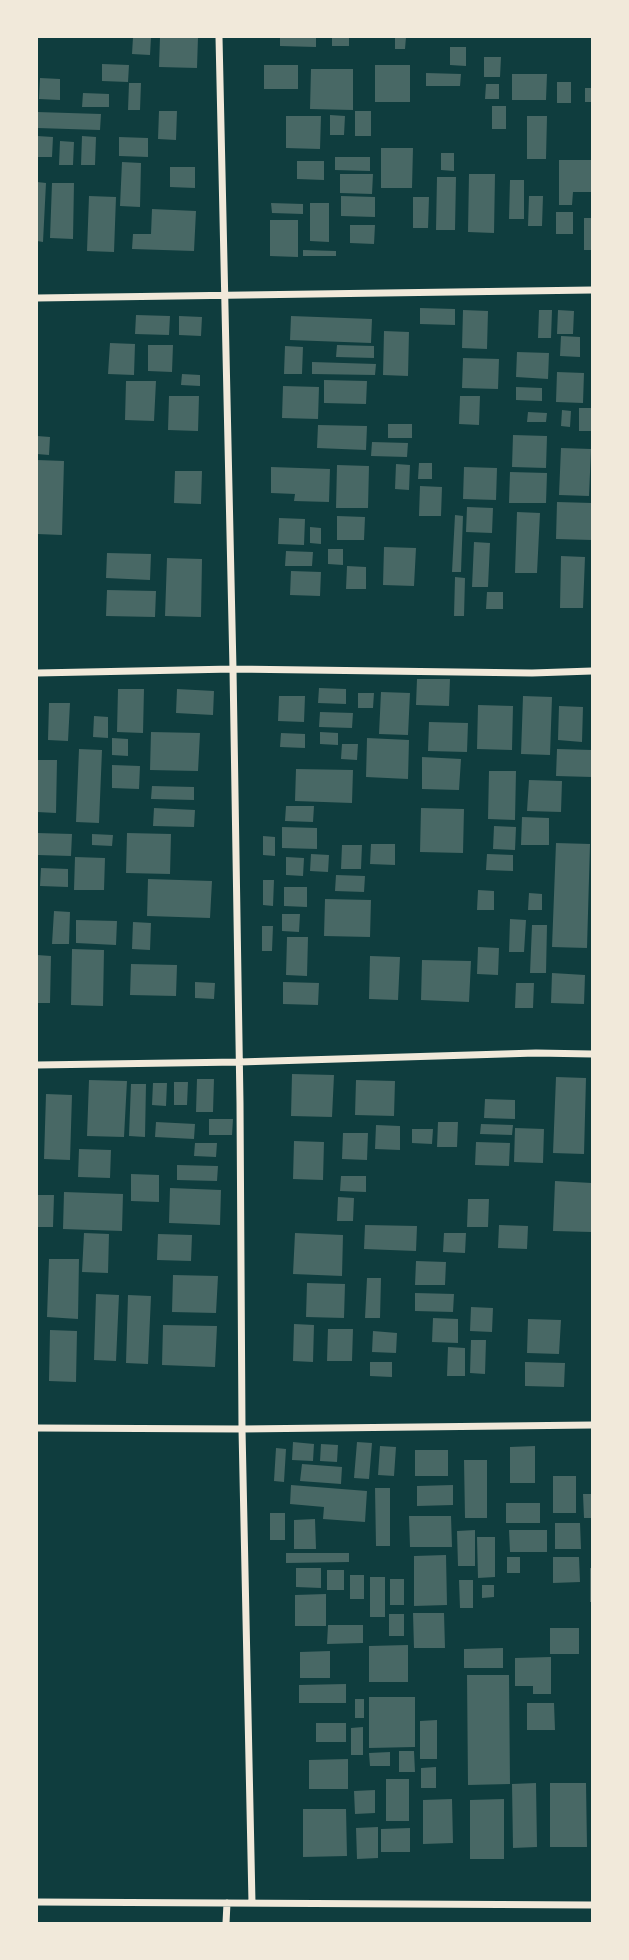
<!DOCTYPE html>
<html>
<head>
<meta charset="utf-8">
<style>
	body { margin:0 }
	#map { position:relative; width:629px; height:1960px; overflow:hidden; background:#0f3d3e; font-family:Roboto,sans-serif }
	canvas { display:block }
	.frame { position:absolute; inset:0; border:38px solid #f1e9da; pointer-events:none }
</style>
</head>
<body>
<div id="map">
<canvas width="629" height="1960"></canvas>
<div class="frame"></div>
</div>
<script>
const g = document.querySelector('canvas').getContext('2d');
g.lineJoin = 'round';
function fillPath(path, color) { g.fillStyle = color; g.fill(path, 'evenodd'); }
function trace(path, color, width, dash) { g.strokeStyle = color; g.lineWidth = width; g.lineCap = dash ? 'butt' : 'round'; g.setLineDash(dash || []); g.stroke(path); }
const building = new Path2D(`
	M133,37H151L150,55L132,54Z
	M160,37H198L197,68L159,67Z
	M280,37H316V47L280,46Z
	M332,37H349V46H332Z
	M395,37H406L405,49H395Z
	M450,47H466V66L450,65Z
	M484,57H501L500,77H484Z
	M102,64L129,65L128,82L102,81Z
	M264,65H298V89H264Z
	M375,65H410V102H375Z
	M311,69H353V110L310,109Z
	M426,73L461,74L460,86H426Z
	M512,74H547L546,100H512Z
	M40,78L60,79V100L39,99Z
	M557,82H571V103H557Z
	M129,83H141L140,110H128Z
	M486,84H499V99H485Z
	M585,88H592V102H585Z
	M83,93L109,94V107H82Z
	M492,106H506V129H492Z
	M159,111H177L176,140L158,139Z
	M355,111H371V136H355Z
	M37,112L101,114L100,130L37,128Z
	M330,115L345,116L344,135H330Z
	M286,116H321L320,149L286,148Z
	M527,116H547L546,159H527Z
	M37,136L53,137L52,157H37Z
	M82,136L96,137L95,165H81Z
	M119,137L148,138V157L119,156Z
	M60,141L74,142L73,165H59Z
	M381,148H413L412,188H381Z
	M441,153H454V171L441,170Z
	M335,157H370V171L335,170Z
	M559,160H592V192H573L572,205H559Z
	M297,161H324V180L297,179Z
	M122,162L141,163L140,207L120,206Z
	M170,167H195V188L170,187Z
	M340,174H373L372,194L340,193Z
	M469,174H495L494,233L468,232Z
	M437,177H456L455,230H436Z
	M510,180H524V219H509Z
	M37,182L46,183L43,242L37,241Z
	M52,183H74L73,239L50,238Z
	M89,196L116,197L114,252L87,251Z
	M341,196L375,197V217L341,216Z
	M529,196H543L542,226H528Z
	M413,197H429L428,228H413Z
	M271,203L303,204V214L272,213Z
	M310,203H329V242L310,241Z
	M152,209L196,211L194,251L132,249L133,234H151Z
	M556,212H573V234H556Z
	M584,218H592V250H584Z
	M270,220H298V257L270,256Z
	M350,225H375L374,244L350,243Z
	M303,250L336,251V256H303Z
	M420,308L455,309V325L420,324Z
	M463,310L488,311L487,349L462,348Z
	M539,310H552L551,338H538Z
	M558,310L574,311L573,334H557Z
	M136,315L170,316L169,335L135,334Z
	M179,316L202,317L201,336L179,335Z
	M291,316L372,319L371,343L290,340Z
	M384,331L409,332L408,376L383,375Z
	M561,336L580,337V357L560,356Z
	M110,343L135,344L134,375L108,374Z
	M148,345H173L172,372L148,371Z
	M337,345L374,346V358L336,357Z
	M285,346L303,347L302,374H284Z
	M517,352L549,353L548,379L516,377Z
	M463,358L499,359L498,389L462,388Z
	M312,362L376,364L375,375L312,374Z
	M557,372L584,373L583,403L556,402Z
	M182,374L200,375V386L181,385Z
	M324,380L367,381L366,404L324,403Z
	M126,381H156L154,421L125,420Z
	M283,386L319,387L318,419L282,418Z
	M516,387L542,388V401L516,400Z
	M169,396H199L198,431L168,430Z
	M460,396H480L479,425L459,424Z
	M579,408H592V431H579Z
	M562,410L571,411L570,427L561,426Z
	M528,412L547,413L546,422H527Z
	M388,424H412V438H388Z
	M318,425L367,426L366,450L317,448Z
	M513,435L547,436L546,468L512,467Z
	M37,436L50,437L49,455L37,454Z
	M372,442L408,443L407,457L371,456Z
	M561,448L591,449L589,496L559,495Z
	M37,460L64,461L62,535L37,534Z
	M419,463H432V479H418Z
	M396,464L410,465L409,490L395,489Z
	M337,465L369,466L368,508H336Z
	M271,467L330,469L329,502L294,501L295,494L271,493Z
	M464,467L497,468L496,500L463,499Z
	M175,471H202L201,504L174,503Z
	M510,472L547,473L546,503H509Z
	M420,486L442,487L441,516H419Z
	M557,502L592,503V540L556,539Z
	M467,507L493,508L492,533L466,532Z
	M517,512L540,513L537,573H515Z
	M455,515L463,516L461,572H452Z
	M337,516L365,517L364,540H337Z
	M279,518L305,519L304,545L278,544Z
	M310,527L321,528V544L310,543Z
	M474,542L490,543L488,587H472Z
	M384,547L416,548L414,586L383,585Z
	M328,549H343V565L328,564Z
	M286,551L313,552L312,566H285Z
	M107,553L151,554L150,580L106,578Z
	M561,556L585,557L583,608H560Z
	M167,558L202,559L201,617L165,616Z
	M347,566L366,567V589H346Z
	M291,571L321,572L320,596L290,595Z
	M455,577L465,578L464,616H454Z
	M107,590L156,591L155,617L106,616Z
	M487,592H503V609H486Z
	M417,679H450L449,706L416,705Z
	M319,688L346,689V704L318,703Z
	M118,689H144L143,733L117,732Z
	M177,689L214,691L213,715L176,713Z
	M381,692L410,693L408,735L379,734Z
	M358,693H374L373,708H358Z
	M279,696H305L304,722L278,721Z
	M523,696L552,697L550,755L521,754Z
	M49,703H70L68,741L48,740Z
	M478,705L513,706L512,750L477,749Z
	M559,706L583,707L582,742L558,740Z
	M320,712L353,713L352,728L319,727Z
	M94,716L108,717V738L93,737Z
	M429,722L468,723L467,752L428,751Z
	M151,732L200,733L198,771L150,770Z
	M320,732L338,733V745L320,744Z
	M281,733L305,734V748L280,747Z
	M112,738L128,739V756L112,755Z
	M367,738L409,740L408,779L366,777Z
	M342,744H358L357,760L341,759Z
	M79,749L102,750L99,823L76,822Z
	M557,749L592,750V777L556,776Z
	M422,757L461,759L459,790L422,789Z
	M37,760H57L56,813L37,812Z
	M112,765L140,766L139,789L112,788Z
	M296,769L353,770L352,803L295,801Z
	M489,771H516L515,820L488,819Z
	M529,780L562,781L561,812L527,811Z
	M152,786L194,787V800L151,799Z
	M286,806H314L313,822L285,821Z
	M154,808L195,810L194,827L153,826Z
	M421,808L464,809L463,853L420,852Z
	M522,817L549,818V845H521Z
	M494,826L516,827L515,850L493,849Z
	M282,827L317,828V849L282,848Z
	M37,833L72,834L71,856L37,855Z
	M127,833L171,834L170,874L126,873Z
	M92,834L113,835L112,846L92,845Z
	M263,836L275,837V856L263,855Z
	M556,843L590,844L587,948L552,947Z
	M371,844H395V865L370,864Z
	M342,845H362L361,869H341Z
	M311,854L329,855L328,872L310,871Z
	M487,854L513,855V871L486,870Z
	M75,857L105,858L104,890H74Z
	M286,857L304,858L303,876L286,875Z
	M41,868L68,869V887L40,886Z
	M336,875L365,876L364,892L335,891Z
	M148,879L212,881L210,918L147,916Z
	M263,880H274L273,906L263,905Z
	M284,887H307V907L284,906Z
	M478,890L494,891V910H477Z
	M529,893L542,894V910H528Z
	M325,899L371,900L370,937L324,936Z
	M54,911L70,912L69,944H52Z
	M282,914H300L299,932L282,931Z
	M510,919L526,920L524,952H509Z
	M76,920L117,921L116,945L76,943Z
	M133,922L151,923L150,950L132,949Z
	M532,925H547L546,973H530Z
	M262,926H273L272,951H262Z
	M287,937H308L307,976L286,975Z
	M478,947L499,948L498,975L477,974Z
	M72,949L104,950L103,1006L71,1005Z
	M37,955L51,956L50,1003H37Z
	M370,956L400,957L398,1000L369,999Z
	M422,960L471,961L469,1002L421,1000Z
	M131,964L177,965L176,996L130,995Z
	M552,973L585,975L584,1004L551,1003Z
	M195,982L215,983L214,999L195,998Z
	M283,982L319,983L318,1005L283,1004Z
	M516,983H534L533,1008H515Z
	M292,1074L334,1075L332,1117L291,1116Z
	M556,1077L586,1078L584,1154L553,1153Z
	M197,1079H214L213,1112H196Z
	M89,1080L127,1081L124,1137L87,1136Z
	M356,1080L395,1081L394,1116L355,1115Z
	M174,1082H188L187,1105H174Z
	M153,1083H167L166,1106L152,1105Z
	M131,1084H146L145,1137L129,1136Z
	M46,1094L72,1095L70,1160L44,1159Z
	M485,1099L515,1100V1119L484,1118Z
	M209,1119H233L232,1135H209Z
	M156,1122L195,1124L194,1139L155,1137Z
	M438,1122H458L457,1147H437Z
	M481,1124L513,1125L512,1135L480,1134Z
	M376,1125L400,1126V1150L375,1149Z
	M515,1128L544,1129L543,1163L514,1162Z
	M412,1129H433L432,1144L412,1143Z
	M343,1133H368L367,1160L342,1159Z
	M294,1141L324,1142L323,1180L293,1179Z
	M476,1142L510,1143L509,1166L475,1165Z
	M195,1143H217L216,1157L194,1156Z
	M79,1149L111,1150L110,1178L78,1177Z
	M177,1165L218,1166L217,1181L177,1180Z
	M131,1174L159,1175V1202L131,1201Z
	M341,1176H366V1192L340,1191Z
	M555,1181L592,1183V1232L553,1231Z
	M170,1188L221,1190L220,1225L169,1223Z
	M64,1192L123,1194L122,1231L63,1229Z
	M37,1195H54L53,1227H37Z
	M338,1197L354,1198L353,1221H337Z
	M468,1199H489L488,1227H467Z
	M365,1225L417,1226L416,1251L364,1249Z
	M499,1225L528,1226L527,1249L498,1248Z
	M84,1233L109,1234L108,1273L82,1272Z
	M295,1233L343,1235L342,1276L293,1274Z
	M444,1233H466L465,1253L443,1252Z
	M158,1234L192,1235L191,1261L157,1260Z
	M49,1259H79L78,1319L47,1317Z
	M416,1261L446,1262L445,1285H415Z
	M173,1275L218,1276L216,1313L172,1312Z
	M367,1278H381L380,1318H365Z
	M307,1283L345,1284L344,1318L306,1317Z
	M415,1293L454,1294L453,1312L415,1311Z
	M96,1294L119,1295L116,1361L94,1360Z
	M128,1295L151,1296L148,1364L126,1363Z
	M471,1307L493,1308L492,1332L470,1331Z
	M433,1318L458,1319V1343L432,1342Z
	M528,1319L561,1320L559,1354L527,1353Z
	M294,1324L314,1325L313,1362L293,1361Z
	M163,1325L217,1326L215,1367L162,1365Z
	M328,1329H353L352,1361H327Z
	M50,1330L77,1331L76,1382L49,1381Z
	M373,1331L397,1333L396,1353L372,1352Z
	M471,1340H486L485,1374L470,1373Z
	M448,1347L465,1348V1376H447Z
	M370,1362H392V1377L370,1376Z
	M525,1362L565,1363L564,1387L525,1386Z
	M293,1442L314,1444L313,1461L292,1460Z
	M357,1442L372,1443L369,1479L354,1478Z
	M321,1444L338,1445L337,1462L320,1461Z
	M380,1446L396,1447L394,1476L378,1475Z
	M535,1446V1483H510V1447Z
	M276,1448L286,1449L284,1482L274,1481Z
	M415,1450H448V1476H415Z
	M464,1460H487V1518H465Z
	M302,1464L342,1467L341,1484L300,1481Z
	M553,1476H576V1513H553Z
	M291,1485L367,1491L365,1522L323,1519L324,1507L290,1504Z
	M453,1485V1505L417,1506V1486Z
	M375,1488H390V1546H376Z
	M583,1494H592V1518H584Z
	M506,1503H540V1523H506Z
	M270,1513H285V1540H270Z
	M409,1516H451L452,1547H410Z
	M315,1519L316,1549H294V1520Z
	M555,1523H580L581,1549H555Z
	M475,1530V1566H458L457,1531Z
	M509,1530H547V1552H510Z
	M477,1537H495V1577L478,1578Z
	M286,1553H349V1562L286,1563Z
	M446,1555L447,1605L414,1606V1556Z
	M507,1557H520V1573H507Z
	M553,1557H579L580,1582L553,1583Z
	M296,1568H321V1588L296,1587Z
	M590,1568H592V1602H590Z
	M327,1570H344V1590H327Z
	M350,1575H364V1599H350Z
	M370,1577H385V1617H370Z
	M390,1579H404V1605H390Z
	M459,1580H473V1608H460Z
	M482,1585H494V1597L482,1598Z
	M326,1594V1626H295V1595Z
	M413,1613H444L445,1648H414Z
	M389,1614H404V1636H389Z
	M328,1625H363V1643L327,1644Z
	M550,1628H579V1654H550Z
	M408,1645V1682H369V1646Z
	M503,1648V1668H464V1649Z
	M330,1651V1678H300V1652Z
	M551,1657V1694H533V1686H515V1658Z
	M467,1675H509L510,1784L468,1785Z
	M346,1684V1703H299V1685Z
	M369,1697H415V1747L369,1748Z
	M355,1699H364V1718H355Z
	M527,1703H554L555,1730H527Z
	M437,1720V1759H420V1721Z
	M316,1723H346V1742H316Z
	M363,1727V1755H351V1728Z
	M399,1751H414L415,1772H399Z
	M390,1752V1766H370L369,1753Z
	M348,1759V1789H309V1760Z
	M436,1767V1788H421V1768Z
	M386,1779H409V1821H386Z
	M536,1783L537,1847L513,1848L512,1784Z
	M550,1783H586L587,1847H550Z
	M375,1790V1813L355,1814L354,1791Z
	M452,1799L453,1843L423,1844V1800Z
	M504,1799V1859H470V1800Z
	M303,1809H346L347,1856L303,1857Z
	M378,1827V1858L357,1859L356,1828Z
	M410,1828V1852H381V1829Z`);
const minor = new Path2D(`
	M219,37L233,669L240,1103L242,1429L252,1903
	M37,298L592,290
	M37,673L233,669L532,673L592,671
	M37,1065L239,1062L536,1053L592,1054
	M37,1428L242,1429L592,1425
	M37,1902L592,1905
	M226,1923L227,1903`);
fillPath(building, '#486865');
trace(minor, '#f1e9da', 7);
</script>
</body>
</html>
